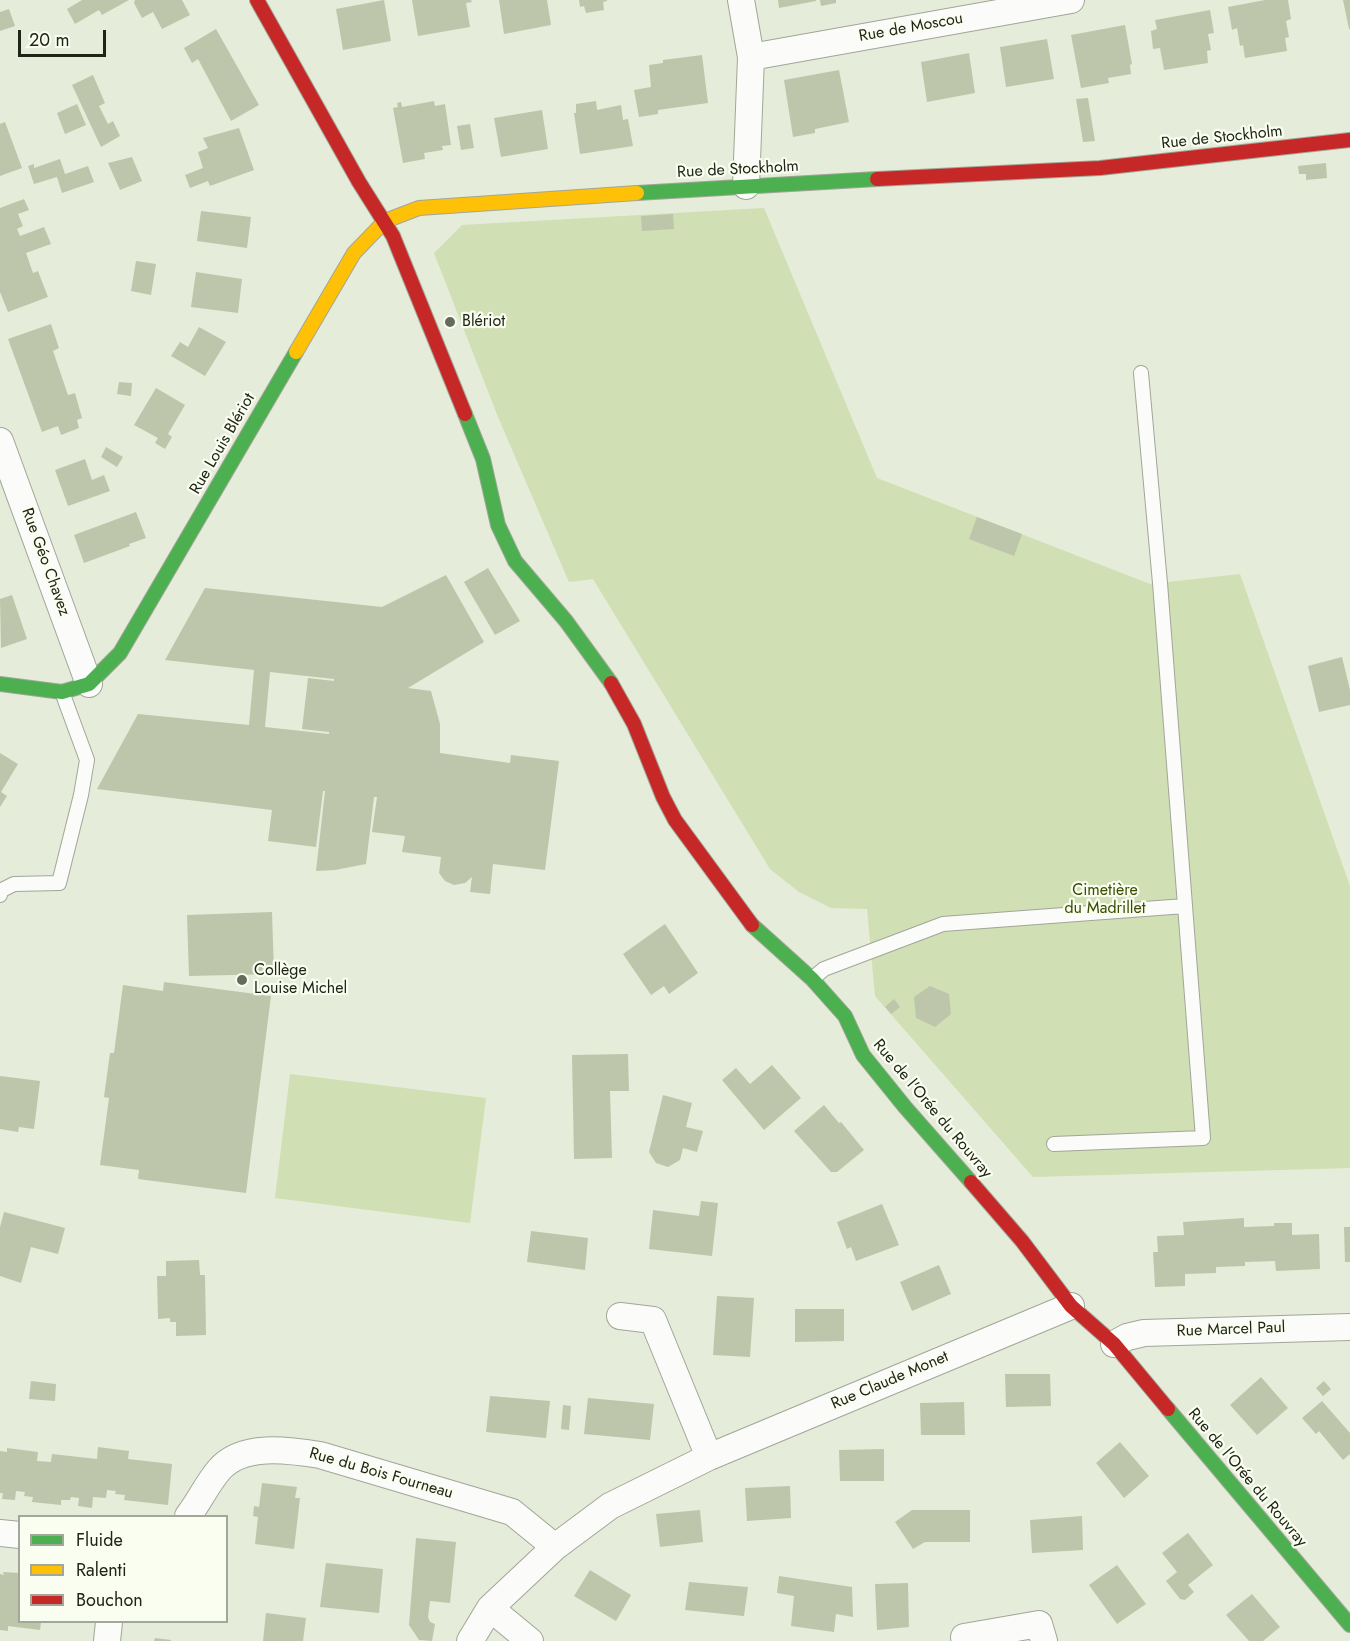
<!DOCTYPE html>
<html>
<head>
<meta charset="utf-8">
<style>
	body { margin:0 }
	#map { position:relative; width:1350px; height:1641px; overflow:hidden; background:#e5ecd9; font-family:Jost,sans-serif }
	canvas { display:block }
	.legend { position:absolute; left:18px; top:1515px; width:210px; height:108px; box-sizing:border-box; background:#f9fef0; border:2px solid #a2a79a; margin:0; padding:8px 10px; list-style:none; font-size:18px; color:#202518 }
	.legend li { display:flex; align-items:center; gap:12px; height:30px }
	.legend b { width:30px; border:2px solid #a2a79a }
	.scale { position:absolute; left:18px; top:30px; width:88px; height:27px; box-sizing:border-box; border:3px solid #202518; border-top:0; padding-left:8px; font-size:18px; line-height:21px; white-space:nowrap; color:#202518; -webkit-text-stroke:4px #f9fef0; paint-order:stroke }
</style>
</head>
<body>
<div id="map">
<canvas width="1350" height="1641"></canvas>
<ul class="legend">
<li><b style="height:8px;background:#4caf50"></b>Fluide</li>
<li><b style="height:8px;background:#ffc107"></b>Ralenti</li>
<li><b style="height:8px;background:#c62828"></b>Bouchon</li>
</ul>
<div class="scale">20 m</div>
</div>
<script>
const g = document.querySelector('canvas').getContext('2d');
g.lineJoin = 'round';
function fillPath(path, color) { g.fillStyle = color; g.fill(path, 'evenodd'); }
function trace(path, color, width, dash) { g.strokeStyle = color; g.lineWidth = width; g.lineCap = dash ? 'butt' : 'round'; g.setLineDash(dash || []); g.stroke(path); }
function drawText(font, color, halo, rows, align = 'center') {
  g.font = font + ' Jost,sans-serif'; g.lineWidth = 4.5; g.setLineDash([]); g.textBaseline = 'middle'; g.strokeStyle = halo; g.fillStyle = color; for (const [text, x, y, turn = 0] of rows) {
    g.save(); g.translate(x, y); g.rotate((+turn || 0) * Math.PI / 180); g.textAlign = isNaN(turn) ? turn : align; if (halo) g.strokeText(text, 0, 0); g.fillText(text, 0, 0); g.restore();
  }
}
const green = new Path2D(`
	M764,208L877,478L1150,584L1240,574L1350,886V1168L1033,1177L875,996L867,909L831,908L799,892L770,869L593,579L569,582L498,417L434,253L462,225Z
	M290,1074L486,1098L470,1223L275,1198Z`);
const building = new Path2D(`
	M82,0H129L102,15L99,10L75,24L67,9Z
	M135,0H182L190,15L162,29L153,12L142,18L134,3Z
	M384,0L391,41L343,50L336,9Z
	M412,0H471L472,2L466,3L470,27L418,36Z
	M499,0H547L551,25L504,34Z
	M579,0H607V1L603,2L604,10L586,13L584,6L580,7Z
	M778,0H816V1L779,8Z
	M820,0H836V3L821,6Z
	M1265,0H1288L1291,19L1286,21L1289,37L1285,38L1287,51L1245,58L1243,45L1240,46L1237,28L1232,30L1228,7Z
	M1343,0H1350V29H1349Z
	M9,9L15,26L0,31V12Z
	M1210,10L1214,33L1208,34L1211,50L1207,51L1208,63L1164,70L1160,48L1153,49L1151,31L1157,29L1155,20Z
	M1125,25L1132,64L1130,65L1131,74L1108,78L1109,83L1081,88L1071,35Z
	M216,29L259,105L231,121L198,59L192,63L184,48Z
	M1047,39L1054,79L1006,87L1000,47Z
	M969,53L975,93L927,102L921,62Z
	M702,55L708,103L658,110V114L639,117L634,90L651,87L649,65L663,63V60Z
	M839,70L849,122L815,129V133L793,137L784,80Z
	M93,75L105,103L99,106L108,124L113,121L120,136L101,147L72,85Z
	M1088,98L1095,141L1083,142L1076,99Z
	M434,101L435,106L445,104L451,145L442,146L443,150L424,153L425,159L403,163L393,108L398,107L397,103L401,102L402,107Z
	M596,101L597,110L621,105L623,120L628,119L633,146L580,154L574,113H576V104Z
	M77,104L86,125L65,134L57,113Z
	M542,110L548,149L501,157L494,118Z
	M5,122L22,168L0,176V124Z
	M470,124L474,148L461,150L457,126Z
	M239,128L254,170L210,186L208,181L190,188L185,175L203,168L198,152L208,148L203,138Z
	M132,157L142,181L120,190L108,163Z
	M60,159L65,174L88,166L94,182L62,193L57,177L34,184L28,166L34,164V168Z
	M1326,163L1327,178L1306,180V174H1299L1298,166Z
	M24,199L29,210L18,214L23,226L17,229L20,236L44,227L51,244L26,253L33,273L38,271L48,297L8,312L0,292V208Z
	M201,211L251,217L247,248L197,241Z
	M673,214L674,229L642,231L641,216Z
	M136,261L156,264L151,295L131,291Z
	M196,272L242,279L238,313L191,307Z
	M51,324L59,348L53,351L68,395L75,393L82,418L77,420L79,428L61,435L58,426L42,432L8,339Z
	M199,327L226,342L205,376L171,356L180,342L188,347Z
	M119,382L132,383L131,396L117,394Z
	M156,388L185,405L168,434L172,437L165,449L155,443L158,438L134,425Z
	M106,447L123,457L117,467L101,457Z
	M85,459L92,480L104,475L110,491L68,506L55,470Z
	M136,512L146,538L129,544L130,546L84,563L74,535Z
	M977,517L1022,534L1014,556L969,539Z
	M488,568L520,621L495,635L464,582Z
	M446,575L484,642L408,688L431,691L440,724V753L510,763L511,755L559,761L545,870L493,864L490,894L470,892L472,877L465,883L454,885L445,881L439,873L441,857L402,852L405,836L372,832L377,797H374L366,864L335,870L316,871L325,791H323L316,847L268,841L272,810L97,789L138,714L249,725L254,670L165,660L205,588L382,607ZM270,672L334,679V681L308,678L302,729L329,732V734L265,727Z
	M12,595L27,639L1,648L0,599Z
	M1342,657L1350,690V705L1319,712L1308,666Z
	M0,753L18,764L1,792L7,796L0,807Z
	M272,912L274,974L189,976L187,915Z
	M665,924L698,973L669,994L664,986L651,995L623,954Z
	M164,982L271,996L246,1193L138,1179L139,1170L100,1165L109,1098L104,1097L110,1053H114L123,985L163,991Z
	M930,986L949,994L951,1014L935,1027L916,1018L914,997Z
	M894,999L900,1007L891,1014L885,1007Z
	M628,1054L629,1091H610L612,1158L574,1159L572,1055Z
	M772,1065L801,1098L764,1130L722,1080L736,1068L750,1084Z
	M0,1076L40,1081L34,1129L19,1127L18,1132L0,1129Z
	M663,1095L692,1103L686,1127L703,1131L697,1152L683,1148L680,1160L668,1167L656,1163L649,1152Z
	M824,1105L839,1123L841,1122L864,1150L837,1172H831L794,1131Z
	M701,1201L718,1203L712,1256L649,1249L653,1210L699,1216Z
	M882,1204L899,1245L856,1261L851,1247L847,1249L837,1222Z
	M4,1212L65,1228L58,1254L31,1247L21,1283L0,1276V1227Z
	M1244,1218V1227L1274,1226V1223H1292V1235L1319,1234L1320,1269L1276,1271L1275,1261L1245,1262V1266L1216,1267V1273L1185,1274V1286L1155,1287L1153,1252H1158L1157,1236L1184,1235L1183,1222Z
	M1344,1227H1350V1262H1345Z
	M531,1231L588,1238L585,1270L527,1262Z
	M199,1260L200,1275H205L206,1335L176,1336V1322H170V1318L158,1319L157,1276H166V1261Z
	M939,1265L951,1294L912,1311L900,1282Z
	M717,1296L754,1298L750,1357L713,1355Z
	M795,1309H844V1341L795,1342Z
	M1005,1374H1050L1051,1406L1006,1407Z
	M1261,1377L1288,1408L1257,1435L1230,1405Z
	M31,1381L56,1384L55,1401L29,1399Z
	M1324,1381L1331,1389L1323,1396L1316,1388Z
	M490,1396L550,1401L546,1438L486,1432Z
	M588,1398L654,1404L650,1440L584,1434Z
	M1322,1401L1350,1433V1454L1343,1460L1319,1431L1316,1434L1302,1418Z
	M964,1402L965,1435H921L920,1403Z
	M563,1405L571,1406L569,1430L561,1429Z
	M1120,1442L1149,1476L1124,1498L1096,1463Z
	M98,1447L129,1451L128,1459L172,1464L168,1505L124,1500L125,1495L115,1494L116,1491L107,1490L106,1498L93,1497L92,1508L78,1506L79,1498L71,1497L70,1500H61V1505L32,1502L33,1497L24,1496L25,1492L16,1491L15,1500L2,1499L3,1493H0V1451L7,1452V1448L38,1452L37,1461L51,1462L52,1454L97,1459Z
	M884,1449V1481H840L839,1450Z
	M262,1483L297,1487L295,1498H300L294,1549L255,1544L258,1517L253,1516L254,1506L259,1507Z
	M790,1486L791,1518L747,1521L745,1488Z
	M700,1510L703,1542L660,1547L656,1514Z
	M912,1510H970V1542H925L913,1549L895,1522Z
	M1082,1516L1083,1550L1032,1553L1030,1520Z
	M1188,1533L1213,1565L1188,1585L1194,1592L1185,1600L1180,1599L1166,1581L1177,1572L1162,1553Z
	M416,1538L456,1542L450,1603L430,1601L428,1617L430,1622L435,1624L432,1641L419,1640L409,1625Z
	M326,1563L383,1569L379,1613L320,1607Z
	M1117,1565L1146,1604L1117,1624L1089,1585Z
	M590,1570L631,1595L616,1621L574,1596Z
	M3,1572L20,1573V1622H41L40,1630L8,1626V1631L0,1630V1574L4,1575Z
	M779,1576L852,1587L853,1617L836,1614L834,1632L791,1626L794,1596L777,1593Z
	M689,1582L748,1587L744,1616L685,1610Z
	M908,1583L909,1627L877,1630L875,1584Z
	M1252,1594L1280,1627L1263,1641H1249L1226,1615Z
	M266,1613L306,1618L303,1641H263Z
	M155,1638L171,1640V1641H154Z`);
const lane = new Path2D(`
	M0,895V891L14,884L59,883L81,795L87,760L62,692
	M812,979L824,969L943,924L1185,906
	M1054,1144L1203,1138L1160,583L1141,373`);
const street = new Path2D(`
	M741,0L751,57L746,186
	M751,57L1071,0
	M0,441L89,684
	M620,1316L653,1320L709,1457
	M1114,1344L1127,1337L1144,1333L1350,1327
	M188,1516C199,1502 207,1484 219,1470C242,1443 288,1450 320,1455L512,1512L555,1547
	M0,1533L20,1535
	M490,1608L530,1641
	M964,1637L1039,1624L1044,1641
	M107,1641L109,1622
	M470,1641L490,1608L555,1547L610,1506L709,1457L1071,1306`);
const fast = new Path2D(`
	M637,193L877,179
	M465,414L483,459L498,525L515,561L566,621L611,683
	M0,684L62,692L89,684L120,653L296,352
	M752,925L812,979L845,1016L863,1055L905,1107L971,1182
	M1168,1409L1350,1625`);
const slow = new Path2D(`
	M296,352L354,253L385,221L419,208L637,193`);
const jam = new Path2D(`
	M257,0L359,182L393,236L465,414
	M877,179L1100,168L1350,140
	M611,683L634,724L663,797L675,820L752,925
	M971,1182L1022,1241L1071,1306L1114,1344L1168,1409`);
const markers = [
	[450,322,6,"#656b5c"],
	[242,980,6,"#656b5c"]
];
const streetNames = [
	["Rue de Moscou",911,28,-10],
	["Rue de Stockholm",1222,138,-6],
	["Rue de Stockholm",738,170,-3],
	["Rue Louis Blériot",223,444,-60],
	["Rue Géo Chavez",45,562,70],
	["Rue de l'Orée du Rouvray",932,1109,50],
	["Rue Marcel Paul",1231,1330,-2],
	["Rue Claude Monet",890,1381,-23],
	["Rue du Bois Fourneau",381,1474,16],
	["Rue de l'Orée du Rouvray",1247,1478,50]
];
const poiNames = [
	["Blériot",462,322],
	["Collège",254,971],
	["Louise Michel",254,989]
];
const parkNames = [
	["Cimetière",1105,891],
	["du Madrillet",1105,909]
];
fillPath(green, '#d0dfb4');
fillPath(building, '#bdc6aa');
trace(lane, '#a1a698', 16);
trace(street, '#a1a698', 28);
trace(fast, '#a1a698', 16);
trace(slow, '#a1a698', 16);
trace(jam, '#a1a698', 16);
trace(lane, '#fbfcf9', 14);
trace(street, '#fbfcf9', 26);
trace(fast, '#4caf50', 14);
trace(slow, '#ffc107', 14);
trace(jam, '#c62828', 14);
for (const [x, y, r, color] of markers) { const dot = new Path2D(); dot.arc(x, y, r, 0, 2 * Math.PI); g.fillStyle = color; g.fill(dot); trace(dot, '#f9fef0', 2); }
drawText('16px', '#202518', '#f9fef0', streetNames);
drawText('16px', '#202518', '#f9fef0', poiNames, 'left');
drawText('16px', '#3a4b00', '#f9fef0', parkNames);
</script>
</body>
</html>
